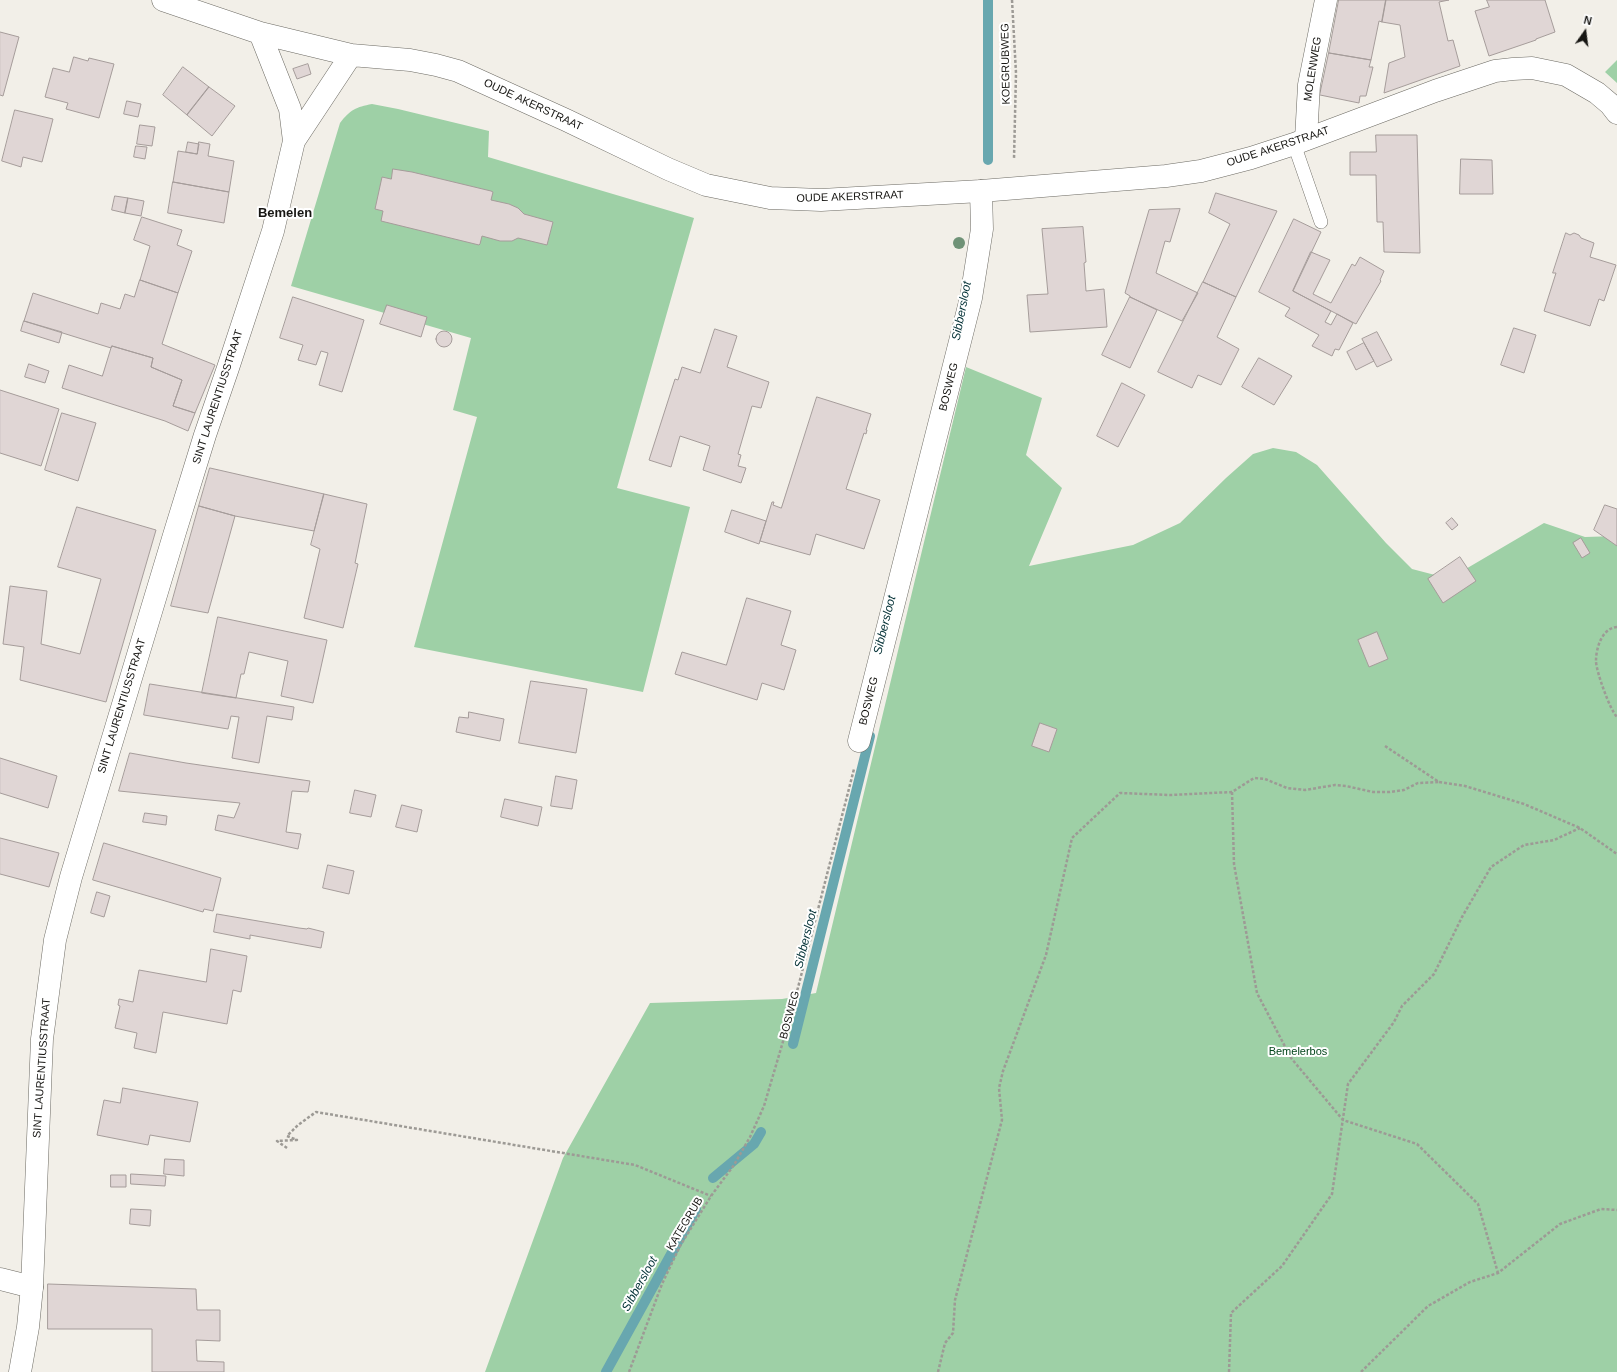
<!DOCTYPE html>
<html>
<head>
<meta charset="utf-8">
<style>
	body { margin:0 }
	#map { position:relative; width:1617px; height:1372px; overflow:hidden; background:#f2efe8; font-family:Helvetica,sans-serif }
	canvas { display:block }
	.north { position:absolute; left:1565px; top:12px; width:40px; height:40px; -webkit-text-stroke:3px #fff; paint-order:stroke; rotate:14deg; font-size:11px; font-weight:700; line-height:16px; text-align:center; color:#171613 }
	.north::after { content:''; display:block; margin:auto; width:14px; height:18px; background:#171613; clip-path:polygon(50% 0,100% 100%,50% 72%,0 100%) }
</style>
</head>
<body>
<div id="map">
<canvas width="1617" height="1372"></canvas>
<div class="north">N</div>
</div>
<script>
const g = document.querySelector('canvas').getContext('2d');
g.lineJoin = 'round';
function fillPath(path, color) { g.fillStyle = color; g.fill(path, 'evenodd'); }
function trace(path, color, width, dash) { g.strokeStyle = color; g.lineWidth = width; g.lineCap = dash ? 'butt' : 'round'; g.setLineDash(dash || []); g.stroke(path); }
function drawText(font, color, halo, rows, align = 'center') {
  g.font = font + ' Helvetica,sans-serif'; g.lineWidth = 4; g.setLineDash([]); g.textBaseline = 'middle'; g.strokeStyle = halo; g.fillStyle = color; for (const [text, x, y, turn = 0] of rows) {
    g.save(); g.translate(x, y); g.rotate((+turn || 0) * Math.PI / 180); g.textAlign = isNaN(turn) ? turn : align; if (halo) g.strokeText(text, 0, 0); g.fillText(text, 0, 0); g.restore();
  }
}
const green = new Path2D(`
	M1617,60V83L1605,72Z
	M372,104L398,109L489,131L488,157L694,218L617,488L690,507L643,692L414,647L477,417L453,410L471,338L291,286L340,123C350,110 356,107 372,104Z
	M966,367L1042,398L1026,455L1062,488L1029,566L1133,545L1180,523L1226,478L1253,454L1273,448L1296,452L1317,465L1386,543L1412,569L1435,575L1464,570L1544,523L1585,537L1617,536V1372H485L563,1158L650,1003L782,999L816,993Z`);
const stream = new Path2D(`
	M988,0V160
	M793,1044L870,736
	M713,1178L754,1144L761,1132
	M606,1372L696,1209`);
const building = new Path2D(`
	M1339,0H1386L1382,22L1379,21L1371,60L1329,53Z
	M1386,0H1449L1439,2L1448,41L1453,40L1460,66L1384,93L1389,63L1405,57L1400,25L1382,22Z
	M1487,0H1545L1555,32L1536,39V40L1489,56L1475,11L1489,7Z
	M0,32L19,37L3,96L0,95Z
	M1329,53L1371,60L1369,67H1373L1366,96H1360L1359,103L1320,95Z
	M74,57L88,61L89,58L114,64L99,118L66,109L68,103L45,97L53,68L69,72Z
	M308,64L311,74L297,79L293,69Z
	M183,67L209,87L187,115L163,95Z
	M209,87L235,106L212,136L187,115Z
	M127,101L141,104L138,117L124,114Z
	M15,110L53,119L42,162L23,157L21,167L2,161Z
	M140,125L155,127L152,146L137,144Z
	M1376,135H1417L1420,253L1384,252L1383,222H1377L1376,175H1350V152H1376Z
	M188,142L199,144L197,154L186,152Z
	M199,142L210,144L208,156L234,161L229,192L173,182L178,151L197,154Z
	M136,146L147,147L145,159L134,157Z
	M1461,159L1492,160L1493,194H1460Z
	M393,169L412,172L491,191L493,192L491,200L509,204L518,208L524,214L553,222L547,245L518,238L512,241H500L482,236L480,244L479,245L381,221L383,211L375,209L382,177L391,179Z
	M173,182L229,192L224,223L168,213Z
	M1216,193L1277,211L1236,297L1203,282L1230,224L1209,213Z
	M115,196L128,198L125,213L112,210Z
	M128,198L144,201L141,216L125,213Z
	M1180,209L1170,242L1165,241L1156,273L1198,293L1182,321L1130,297V296L1125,293L1149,210Z
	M142,217L182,230L177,245L192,251L178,293L140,280L150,246L134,240Z
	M1294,219L1321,232L1293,291L1331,311L1325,322L1331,325L1337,314L1353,323L1339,350L1335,349L1332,356L1312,346L1319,335L1285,316L1290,308L1259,292Z
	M1083,227L1086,262L1084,263L1086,291L1104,289L1107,327L1030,332L1027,295L1048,294L1042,229Z
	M1566,233L1570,235L1574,233L1579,235L1581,238L1594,243L1590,257L1616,265L1604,301L1599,299L1590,326L1544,311L1556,273H1553Z
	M1311,252L1330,260L1313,294L1331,303L1352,264L1355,266L1360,257L1384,271L1380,280L1381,281L1356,324L1293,291Z
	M140,280L178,293L162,344L215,365L195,413L173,406L182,380L151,367L153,358L112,346L111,348L24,321L33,293L98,314L101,303L120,309L125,294L134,297Z
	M1203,282L1236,297L1217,337L1239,349L1221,385L1198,375L1192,388L1158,372Z
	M293,297L364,320L342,392L319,385L328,353L321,351L316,365L298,360L303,345L280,338Z
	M1130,297L1157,310L1130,368L1102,355Z
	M387,305L427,317L421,337L380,324Z
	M24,321L62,332L59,343L21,331Z
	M1514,328L1536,335L1524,373L1501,365Z
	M715,329L737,336L727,367L769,382L761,408L752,406L738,454L741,455L738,466L746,468L741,483L703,470L710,446L680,436L671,467L649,460L675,379L678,380L682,367L700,373Z
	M436 339a8 8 0 1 1 16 0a8 8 0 1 1-16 0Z
	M1377,332L1392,360L1377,367L1362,339Z
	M1364,343L1374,361L1356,370L1347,352Z
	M112,346L153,358L151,367L182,380L173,406L195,413L188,431L165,421L62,388L69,365L102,376Z
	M1259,358L1292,376L1274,405L1242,387Z
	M29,364L49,371L45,383L25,377Z
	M1122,383L1145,395L1118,447L1097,436Z
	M0,390L59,409L41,466L0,453Z
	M817,397L871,414L866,430H867L866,434L864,433L846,489L880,500L864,549L816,534L810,555L760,541L772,502H774L773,505L781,508Z
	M62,413L96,423L78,481L45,470Z
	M210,468L324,494L314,531L235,516L199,506Z
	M324,494L367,504L355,563L358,564L343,628L304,618L320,549L311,545Z
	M1605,505L1617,509V546L1594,530Z
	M199,506L235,516L208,613L171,606Z
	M77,507L156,530L106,702L20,680L24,647L3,644L10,586L47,591L41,644L80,654L101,579L58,567Z
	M732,510L766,521L759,544L725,532Z
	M1452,518L1458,525L1452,530L1446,523Z
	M1581,538L1590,553L1582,558L1573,543Z
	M1460,557L1476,581L1443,603L1428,579Z
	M747,598L791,611L781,645L796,650L784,690L762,683L757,700L675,674L682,652L726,665Z
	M218,617L327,640L313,703L281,696L288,661L249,652L244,674H241L236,698L202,693Z
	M1377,632L1388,659L1369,667L1358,640Z
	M531,681L587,689L576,753L519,743Z
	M150,684L294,707L292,720L267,716L259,763L232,758L239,717L231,716L228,729L144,715Z
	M469,712L504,719L500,741L456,732L459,717L468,718Z
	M1040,723L1057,729L1049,752L1032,746Z
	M130,753L186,763L310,781L308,792L292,791L286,832L301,834L298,849L215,830L218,815L234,818L240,803L119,791Z
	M0,758L57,776L48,808L0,793Z
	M556,776L577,780L572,809L551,806Z
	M355,790L376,795L371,817L350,813Z
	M505,799L542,807L538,826L501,817Z
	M402,805L422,810L417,832L396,827Z
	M145,813L167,816L166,825L143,822Z
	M0,838L59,853L49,887L0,874Z
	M104,843L221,878L213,911L204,909L203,912L93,880Z
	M328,865L354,871L349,894L323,888Z
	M97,892L110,896L104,917L91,913Z
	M217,914L299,928L307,929L308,928L324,932L321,948L250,935V939L214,932Z
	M211,949L247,956L241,992L233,990L227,1024L163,1012L156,1053L134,1048L137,1033L115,1028L120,1006L118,1005L119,999L133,1002L139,970L206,982Z
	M123,1088L198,1102L190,1142L150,1135L148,1145L97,1135L104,1100L120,1103Z
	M165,1159L184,1160V1176L164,1174Z
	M131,1174L166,1176L165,1186L131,1184Z
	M111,1175H126V1187H111Z
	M131,1209L151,1210L150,1226L130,1224Z
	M48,1284L196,1289L197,1310H220V1341L196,1340L197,1361L224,1362V1372H152V1329H48Z`);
const path = new Path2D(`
	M1012,0L1016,73L1014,159
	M1617,627C1602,628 1596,648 1596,661C1596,671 1610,710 1617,717
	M1385,746L1439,782L1465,786L1524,804L1580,828L1617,854
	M1232,792L1234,864L1257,993L1291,1058L1343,1120L1417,1144L1478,1204L1498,1273
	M287,1148L277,1141L297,1140L287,1136L298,1125L316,1112L635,1165L711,1196
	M629,1372L662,1284L680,1246L711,1196L734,1165L750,1137L764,1106L792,1011L854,769
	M938,1372L945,1343L953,1333L955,1300L1002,1120L999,1088L1003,1071L1046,955L1072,838L1120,793L1170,795L1232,792L1254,778L1265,779L1287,788L1305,790L1335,785L1346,786L1373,792H1390L1404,790L1418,783L1439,782
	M1229,1372L1231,1313L1282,1266L1332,1194L1348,1084L1394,1022L1402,1006L1434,974L1462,917L1491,867L1524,845L1554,840L1580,828
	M1361,1372L1428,1306L1470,1282L1498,1273L1560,1224L1601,1209L1617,1210`);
const service = new Path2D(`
	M1294,144L1321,222`);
const minor = new Path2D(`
	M1306,139L1309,85L1326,0
	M859,741L971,298L982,229L981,191
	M0,1279L32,1287`);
const tertiary = new Path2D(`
	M163,0L260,33L351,55L410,60L436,65L458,71L566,120L668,169L706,185L770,198L821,200L981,191L1166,176L1201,171L1251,158L1294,144L1435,91L1495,71L1513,69L1532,68L1566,75L1597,93L1610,104L1617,113
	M294,141L351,55
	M20,1372L28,1327L32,1287L42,1039L55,940L71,877L175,532L205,435L228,368L273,231L294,141L290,109L260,33`);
const trees = [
	[959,243]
];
const streetNames = [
	["KOEGRUBWEG",1006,64,-91],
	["MOLENWEG",1313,69,-81],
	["OUDE AKERSTRAAT",533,105,25],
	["OUDE AKERSTRAAT",1278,147,-18],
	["OUDE AKERSTRAAT",850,197,-2],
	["BOSWEG",949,387,-76],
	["SINT LAURENTIUSSTRAAT",218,397,-72],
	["BOSWEG",869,701,-76],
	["SINT LAURENTIUSSTRAAT",122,706,-73],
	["BOSWEG",790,1015,-75],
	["SINT LAURENTIUSSTRAAT",42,1068,-86],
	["KATEGRUB",685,1224,-59]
];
const parkNames = [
	["Bemelerbos",1298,1052]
];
const waterNames = [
	["Sibbersloot",962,311,-79],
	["Sibbersloot",885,625,-76],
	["Sibbersloot",806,939,-76],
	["Sibbersloot",640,1284,-61]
];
const quarterNames = [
	["Bemelen",285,213]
];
fillPath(green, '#9ed0a6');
trace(stream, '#68a7af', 10);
fillPath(building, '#e0d6d5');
trace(building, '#a59c9a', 1);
trace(service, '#6c6a63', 14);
trace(minor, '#6c6a63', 23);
trace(tertiary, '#6c6a63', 23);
trace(path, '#9d9a95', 2.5, [3, 2]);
trace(service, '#fff', 13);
trace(minor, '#fff', 22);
trace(tertiary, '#fff', 22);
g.fillStyle = '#6f9277';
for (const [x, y] of trees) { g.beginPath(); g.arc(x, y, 6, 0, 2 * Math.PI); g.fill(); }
drawText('11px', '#171613', '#fff', streetNames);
drawText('11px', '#03461b', '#fff', parkNames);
drawText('italic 12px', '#023035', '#fff', waterNames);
drawText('bold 13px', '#171613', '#fff', quarterNames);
</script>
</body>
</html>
